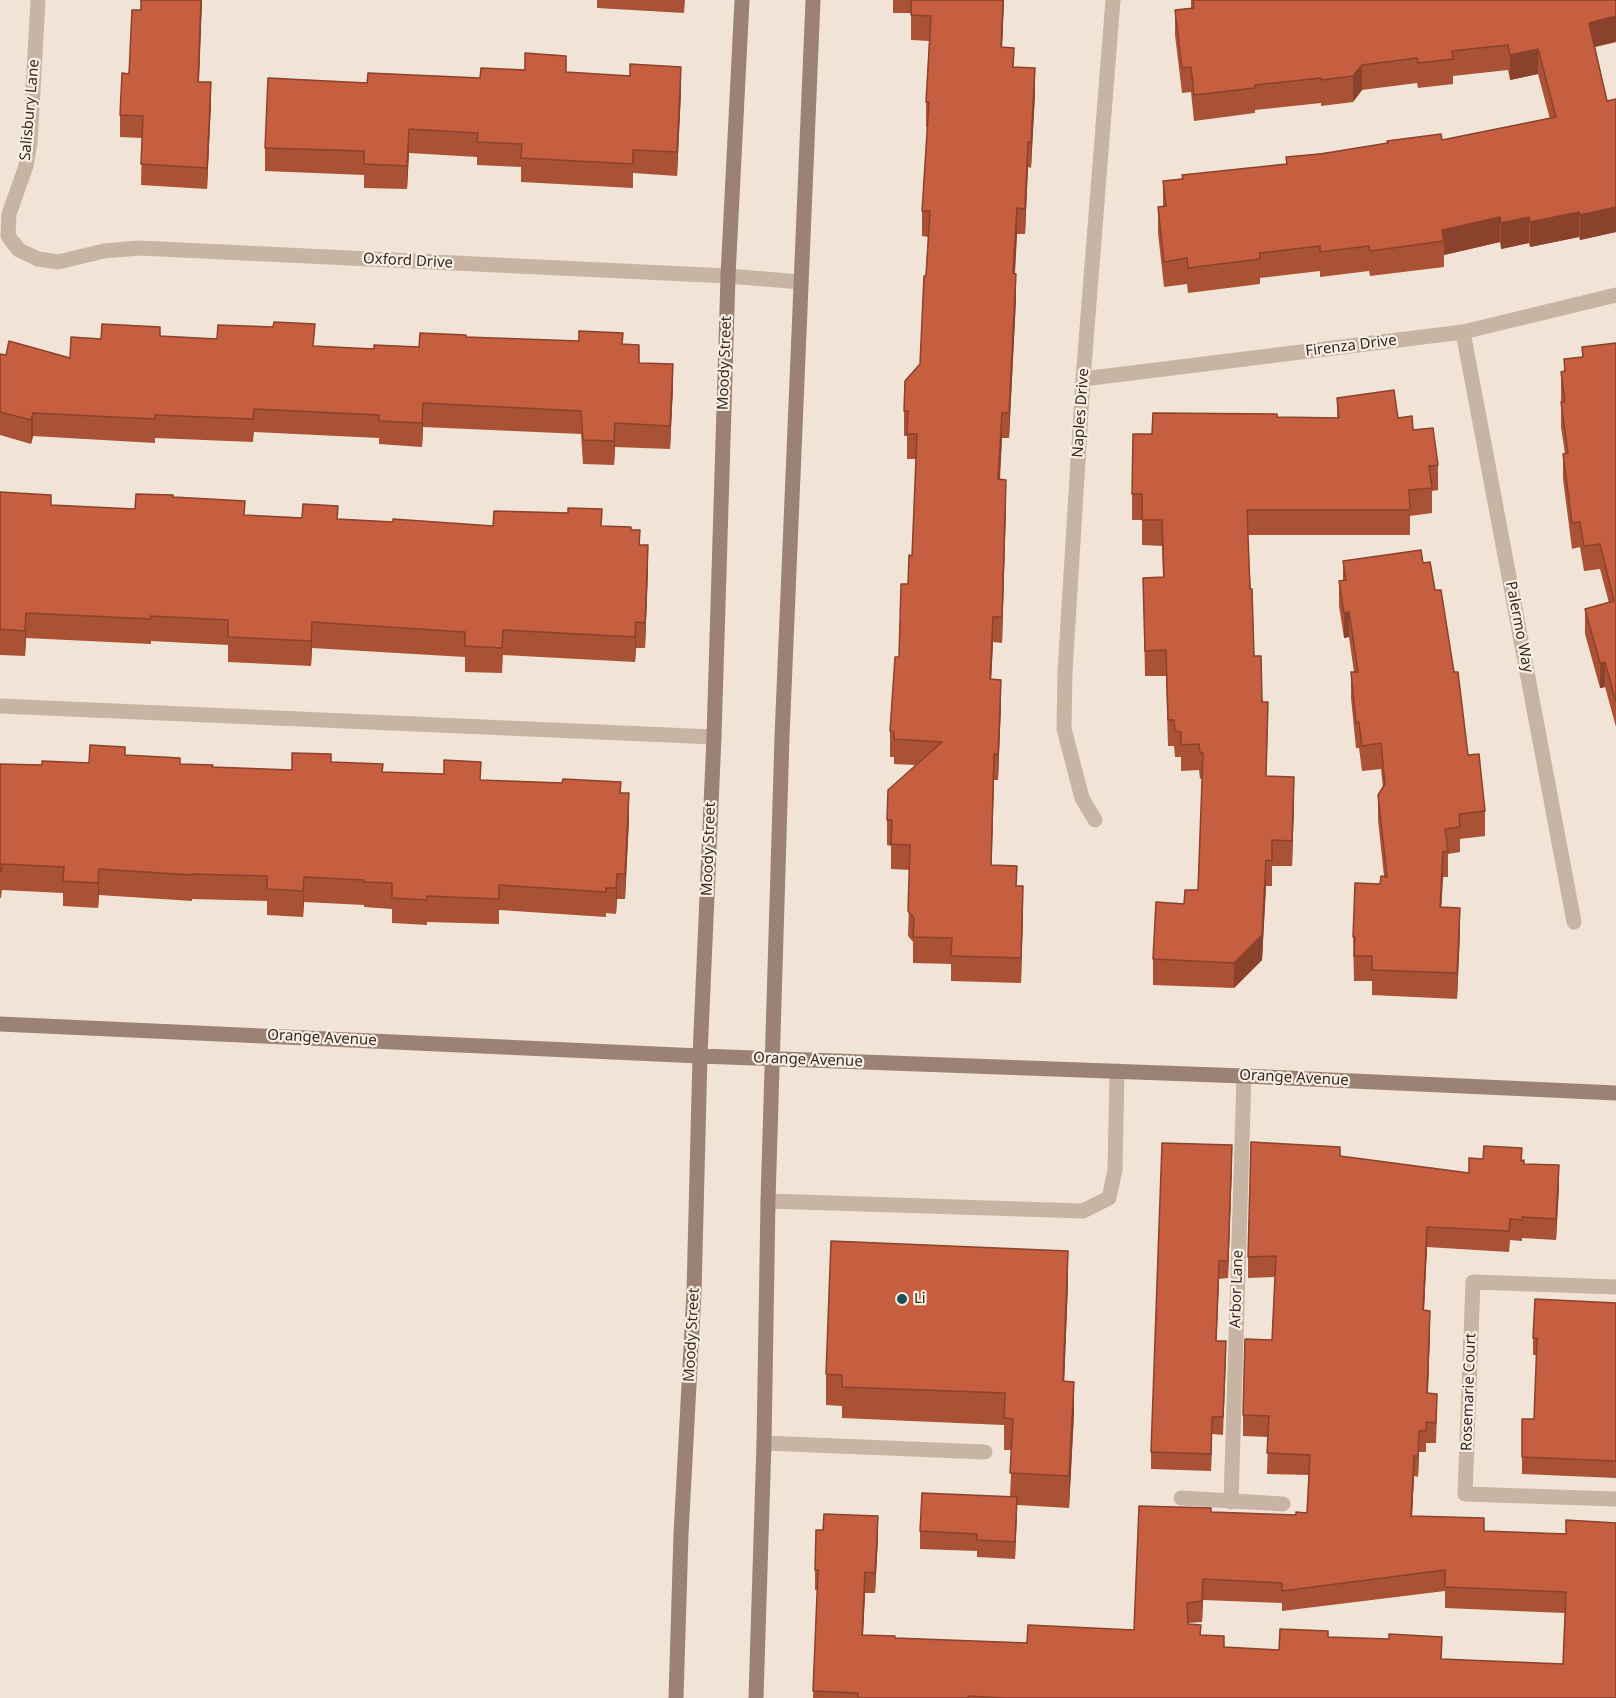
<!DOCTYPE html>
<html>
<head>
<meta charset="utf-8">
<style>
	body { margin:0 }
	canvas { display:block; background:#f1e4d7 }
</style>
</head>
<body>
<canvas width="1616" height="1698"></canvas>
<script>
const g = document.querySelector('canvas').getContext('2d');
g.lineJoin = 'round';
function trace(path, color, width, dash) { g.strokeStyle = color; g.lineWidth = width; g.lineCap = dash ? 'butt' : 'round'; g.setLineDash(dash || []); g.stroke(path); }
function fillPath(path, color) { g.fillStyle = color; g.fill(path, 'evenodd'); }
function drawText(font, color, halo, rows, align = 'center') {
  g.font = font + ' "Noto Sans",sans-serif'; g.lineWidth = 4.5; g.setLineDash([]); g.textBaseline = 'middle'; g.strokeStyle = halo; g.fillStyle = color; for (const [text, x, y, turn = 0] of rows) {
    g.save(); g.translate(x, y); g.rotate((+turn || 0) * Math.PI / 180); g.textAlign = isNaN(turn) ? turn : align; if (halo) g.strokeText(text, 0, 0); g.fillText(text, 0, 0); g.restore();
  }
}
const service = new Path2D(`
	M768,1201L1083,1211L1109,1198L1115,1170L1117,1071
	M764,1443L985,1452`);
const minor = new Path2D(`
	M38,0L30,143L26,166L9,214L8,236L19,250L38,259L58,262L104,251L139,248L728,276L801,282
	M1463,332L1574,922
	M1083,379L1463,332L1616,295
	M0,706L714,737
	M1095,820L1082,798L1064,729L1065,672L1083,379L1113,0
	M1616,1287L1473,1282L1465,1494L1616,1499
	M1181,1498L1283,1504
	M1231,1502L1244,1076`);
const secondary = new Path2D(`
	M0,1024L700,1056L1244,1076L1616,1093
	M676,1698L681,1534L694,1292L700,1056L714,737L728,276L742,0
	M756,1698L764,1443L768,1201L782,737L813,0`);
const wall = new Path2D(`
	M202,0L199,82L211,103L207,189L141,185L142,138L120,137V115L141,10Z
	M597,0H685L684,13L597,8Z
	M893,0H1004L1002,47L1014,67L1035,93L1031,168L1028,167L1025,234H1017L1015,274L1016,299L1009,438H1002L1000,480L1006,505L1002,643L993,642L991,680L1001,705L998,780H994L991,865L1017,886L1023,911L1021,983L951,981V964L913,963V942L908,936L910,870L891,869V846L887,845V820L915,765L894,764V757H890V731L899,657L912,556L916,459H907V436H904V411L920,364L928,237L922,236V211L928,127H926V102L929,41L911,40V13H893Z
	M1191,0H1616V42L1595,47L1607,101L1616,99V232L1580,240L1579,237L1530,247L1529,243L1501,249L1500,242L1444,255V267L1370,276L1369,271L1320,277V271L1260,278V284L1188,293L1187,284L1164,287L1158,233V207H1163V181L1286,164V157L1442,140L1550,119L1538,74L1510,80L1508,70L1453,76V84L1418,88L1417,83L1362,90L1353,102L1321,106V103L1255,110V113L1194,121L1191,92L1182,93L1175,35V10L1191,8Z
	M566,72L681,91L677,176L633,173V188L521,182V167L477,165V157L409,153L407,189L364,188V175L265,171V148L367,83L480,78Z
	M160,336L315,346L374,349L419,347L466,337L623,344L639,363L673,387L670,449L615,447L614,465L583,464L581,434L423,427L422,447L379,444V438L254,432L253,442L155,438V443L33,436L31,444L0,435V354L6,355L70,358Z
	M1616,343V727L1605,687L1600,688L1585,634V609L1609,603L1600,569L1584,571L1580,547L1572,549L1563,479V454H1565L1561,427V372L1564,371V359L1582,357V347Z
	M1337,398L1398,418L1413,430L1438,465V490L1432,491V513L1410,516V535H1248L1254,656L1268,727L1266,776L1294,802L1292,866H1272V886H1266L1262,960L1234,988L1153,985V959L1184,904L1198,890L1202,778L1200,779L1199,770L1181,771V757H1175L1174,746H1168L1166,676H1145L1143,578H1163L1162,546L1142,545V520H1132V494L1152,434L1277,417L1337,418Z
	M0,492L51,505L135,509L173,497L245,515L393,522L493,526H602L631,530L640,545L648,570L645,648H636L635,662L503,655L502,673L465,672V657L312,648L311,666L228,662V645L151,641V644L26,638L25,656L0,655Z
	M1343,561L1423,563L1435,590L1454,672L1468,755L1485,811V836L1460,839V852L1448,854V877H1443L1441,907L1460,933L1457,999L1372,995V981H1354L1353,937L1384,876L1378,820V795L1383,788L1381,769L1362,771L1359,748H1356L1351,698V672H1354L1349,637L1344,638L1339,606V581H1343Z
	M125,755L180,764L213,767L292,770L331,762L383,772L481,780L621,793L629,819L625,899H617L616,914L606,913V917L499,910V924L427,922V925L392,923V909L364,907V905L304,902L303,917L267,915V901L192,899V901L99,895L98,908L63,906V893L2,890L1,898H0V764L42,765L89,763Z
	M1340,1156L1469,1173L1522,1161L1524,1164L1559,1186L1556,1240L1522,1238V1241L1510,1240L1509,1252L1427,1247L1424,1310L1430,1331L1428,1393L1437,1414L1436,1443H1426V1452H1419L1418,1477L1414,1476L1412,1516L1484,1531L1566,1534L1616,1698H813L818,1590H815V1570L823,1530L878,1537L875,1593H865L863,1635L895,1638L1027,1643L1134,1630L1211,1512L1296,1515L1307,1513L1309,1475L1267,1474L1268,1437L1243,1436V1415L1272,1340L1275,1277L1248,1278V1257ZM1445,1591V1608L1565,1613L1563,1664L1442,1659L1328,1637L1279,1650L1224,1647L1201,1635L1188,1623L1202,1622L1203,1600L1282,1603V1611Z
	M1232,1162L1228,1278L1219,1279L1216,1341L1226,1358L1223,1435L1212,1434L1211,1471L1151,1469V1452Z
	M1068,1283L1064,1381L1074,1413L1069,1508L1017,1505L1015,1559L977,1557V1551L920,1549V1531L1010,1497L1012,1450H1004V1425L842,1418V1406L826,1405V1374Z
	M1616,1303V1478L1522,1474V1419H1534L1537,1355H1533V1338Z`);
const shadedWall = new Path2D(`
	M201,0H202L198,103V82Z
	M1003,0H1004L1001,72V47Z
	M1616,16V42L1589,48V23Z
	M1538,49V74L1510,80V55Z
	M1362,65V90L1353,102V76Z
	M681,67V91L677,176V152Z
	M1035,68V93L1031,168V142Z
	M211,82V103L207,189V168Z
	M409,129V153L407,189V166Z
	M1028,142V167L1025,234V209Z
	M1616,207V232L1580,240V215Z
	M1017,208V234L1013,299V273Z
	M1579,212V237L1530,247V222Z
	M1500,217V242L1444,255V241L1442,230Z
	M1529,217V243L1501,249V223Z
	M1016,274V299L1009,438V413Z
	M673,364V387L670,449V426Z
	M423,403V427L422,447V423Z
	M33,413V436L31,444V420Z
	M1002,413V438L998,505V479Z
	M615,423V447L614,465V441Z
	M1006,480V505L1002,643V617Z
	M648,545V570L645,648V623Z
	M1349,612V637L1344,638V613Z
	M26,613V638L25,656V631Z
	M993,617V642L990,705V679Z
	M312,622V648L311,666V641Z
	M636,622V648L635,662V637Z
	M1605,662V687L1600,688V663Z
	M1001,680V705L998,780V754Z
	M994,754V780L991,890V865Z
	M1294,777V802L1292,866V841Z
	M629,793V819L625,899V874Z
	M1443,852V877L1440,932V907Z
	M1266,860V886L1262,960L1234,988V963Z
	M99,869V895L98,908V883Z
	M617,874V899L616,914V888Z
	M304,877V902L303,917V891Z
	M1023,886V911L1021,983V958Z
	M1460,908V933L1457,999V973Z
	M1232,1145V1162L1228,1278V1261Z
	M1559,1165V1186L1556,1240V1219Z
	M1427,1227V1247L1423,1331V1310Z
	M1068,1251V1283L1063,1413V1381Z
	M1219,1261V1279L1216,1358V1341Z
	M1430,1311V1331L1427,1414V1393Z
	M1074,1382V1413L1069,1508V1476Z
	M1212,1417V1434L1211,1471V1454Z
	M1419,1431V1452L1418,1477V1456Z
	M1414,1456V1476L1411,1536V1516Z
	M1017,1497V1515L1015,1559V1542Z
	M878,1516V1537L875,1593V1573Z
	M865,1572V1593L862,1655V1635Z
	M1203,1579V1600L1202,1622V1601Z`);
const building = new Path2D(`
	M141,0H201L198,82H211L207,168L141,164L143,116L120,115L122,73L129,74L132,10H141Z
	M911,0H1003L1001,47L1014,48L1013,67L1035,68L1031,142H1028L1025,209L1017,208L1013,273L1016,274L1009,413H1002L998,479L1006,480L1002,617H993L990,679L1001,680L998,754H994L991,865L1017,866L1016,886H1023L1021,958L951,956L952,938L913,937L914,918L908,911L910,845L891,844L892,820H887L888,790L942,742L894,739V732L890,731L895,657H899L901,584H908L909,555L912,556L917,434H907L908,411H904L905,381L920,364L924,276H926L930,211H922L929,102H926L931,16L911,15Z
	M1193,0H1616V16L1589,23L1607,101L1616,99V207L1580,215L1579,212L1530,222L1529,217L1501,223L1500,217L1442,230L1444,241L1370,251L1369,246L1320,252V246L1260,253V259L1188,268L1187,258L1164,262L1158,207L1166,206L1163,181L1183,179L1182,175L1287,164L1286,157L1320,154L1388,143L1387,141L1441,134L1442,140L1556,117L1538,49L1510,55L1508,45L1452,51L1453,59L1418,63L1417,58L1362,65L1353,76L1321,80V78L1255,85V88L1194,95L1191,67L1182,68L1175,10L1194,8Z
	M525,53L566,56V72L630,76V64L681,67L677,152L633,150V164L521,158L522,144L477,142L478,133L409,129L407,166L364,164V151L265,148L268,78L367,83L368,73L480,78L481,68L525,70Z
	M274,322L315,324L313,346L374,349V345L419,347L420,333L466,335V337L579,341V331L623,333L622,344L639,345V363L673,364L670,426L615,423L614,441L583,440L581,411L423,403L422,423L379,421V415L254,409L253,419L155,415V419L33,413L31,420L0,412V354L6,355L9,341L70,358L71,337L101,339L102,324L160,327V336L217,339L218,325L273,327Z
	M1616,343V702L1605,662L1600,663L1585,609L1614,601L1600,544L1584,546L1580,522L1572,523L1563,454L1568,453L1561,402H1565L1561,372L1565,371L1564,359L1583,357L1582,347Z
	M1394,390L1398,418L1412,416L1413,430L1433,428L1438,465L1429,466L1432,488L1409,490L1410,510H1247L1250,589H1252L1254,656H1261L1262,702H1268L1266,776L1294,777L1292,841L1272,840V861L1266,860L1262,935L1234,963L1153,959L1156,902L1184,904L1185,890H1198L1203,753H1200L1199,744L1181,745V732L1175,731L1174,720H1168L1166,650L1145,651L1143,578L1164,577L1162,520H1142V494H1132L1133,434H1152L1153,413L1277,414V417L1339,418L1337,398Z
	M0,492L51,495V505L135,509L136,494L173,495V497L245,501L244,515L302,518L303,504L338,506L337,519L393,522V519L493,526L494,511L568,513V508L602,509L601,526L631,527V530H640L639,545H648L645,623L636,622L635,637L503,630L502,648L465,646V632L312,622L311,641L228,637V620L151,616V619L26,613L25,631L0,629Z
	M1421,550L1423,563L1430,562L1435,590H1441L1454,672H1458L1468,755L1479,754L1485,811L1459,814L1460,827L1445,829L1448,851L1443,852L1440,907L1460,908L1457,973L1372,970V956H1354L1355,937H1353L1355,883L1380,884L1381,876L1387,877L1378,795L1385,784L1381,743L1362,746L1359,722L1356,723L1351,672H1358L1349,612L1344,613L1339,581L1346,580L1343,561Z
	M90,745L125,747V755L180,758V764L213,765L212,767L292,770V753L331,754V762L383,764L382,772L444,774V760L481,762L480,780L562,783L563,779L621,782L620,793H629L625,874H617L616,888H606V892L499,885V899L427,896V900L392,898V883L364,882V880L304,877L303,891L267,889V876L192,874V875L99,869L98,883L63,881L64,867L2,864L1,872H0V764L42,765V761L89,763Z
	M1251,1142L1340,1147V1156L1469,1173V1158L1483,1159L1484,1146L1522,1148L1521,1161L1524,1160V1164L1559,1165L1556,1219L1522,1217V1220L1510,1219L1509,1231L1427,1227L1423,1310L1430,1311L1427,1393L1437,1394L1436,1423L1426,1422V1431H1419L1418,1456H1414L1411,1516L1484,1518V1531L1566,1534V1520L1616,1523V1698H1003L968,1696V1698H858V1693L813,1691L818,1570H815L816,1530H823L824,1514L878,1516L875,1573L865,1572L862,1635L895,1636V1638L1027,1643L1028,1625L1134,1630L1139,1506L1211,1508V1512L1296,1515V1512L1307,1513L1310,1455L1267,1453L1269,1416L1243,1415L1245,1339L1272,1340L1276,1256L1248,1257ZM1445,1570V1587L1566,1592L1563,1664L1441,1659L1442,1637L1389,1634V1639L1328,1637V1631L1280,1629L1279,1650L1224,1647V1636L1200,1635L1201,1625L1188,1624L1187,1603L1202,1601L1203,1579L1282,1583V1591Z
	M1162,1143L1232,1145L1228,1261H1219L1216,1341H1226L1223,1417H1212L1211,1454L1151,1452Z
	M831,1241L1068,1251L1063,1381L1074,1382L1069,1476L1010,1473L1013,1419L1004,1418L1005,1393L842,1387V1375L826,1374Z
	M1535,1299L1616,1303V1461L1522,1457V1419H1534L1537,1338H1533Z
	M922,1493L1017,1497L1015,1542L977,1540V1534L920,1531Z`);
const markers = [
	[902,1299,6,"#1b5154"]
];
const streetNames = [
	["Salisbury Lane",30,110,-85],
	["Oxford Drive",408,261,3],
	["Firenza Drive",1351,346,-7],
	["Moody Street",725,363,-88],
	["Naples Drive",1081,413,-86],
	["Palermo Way",1519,627,79],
	["Moody Street",709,849,-88],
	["Orange Avenue",322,1038,3],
	["Orange Avenue",808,1060,2],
	["Orange Avenue",1294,1078,3],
	["Arbor Lane",1237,1289,-88],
	["Moody Street",692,1335,-87],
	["Rosemarie Court",1469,1392,-88]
];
const poiNames = [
	["Li",914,1299]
];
trace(service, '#c8b4a3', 15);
trace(minor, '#c8b4a3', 15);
trace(secondary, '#9c8275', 15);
fillPath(wall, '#aa5236');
fillPath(shadedWall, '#8b422c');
fillPath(building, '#c65f3f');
trace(building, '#8b422c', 1.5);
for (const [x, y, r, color] of markers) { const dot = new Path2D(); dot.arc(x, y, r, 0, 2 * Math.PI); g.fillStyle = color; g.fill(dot); trace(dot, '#f9eee3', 2); }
drawText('15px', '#332925', '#f9eee3', streetNames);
drawText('15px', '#332925', '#f9eee3', poiNames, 'left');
</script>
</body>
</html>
